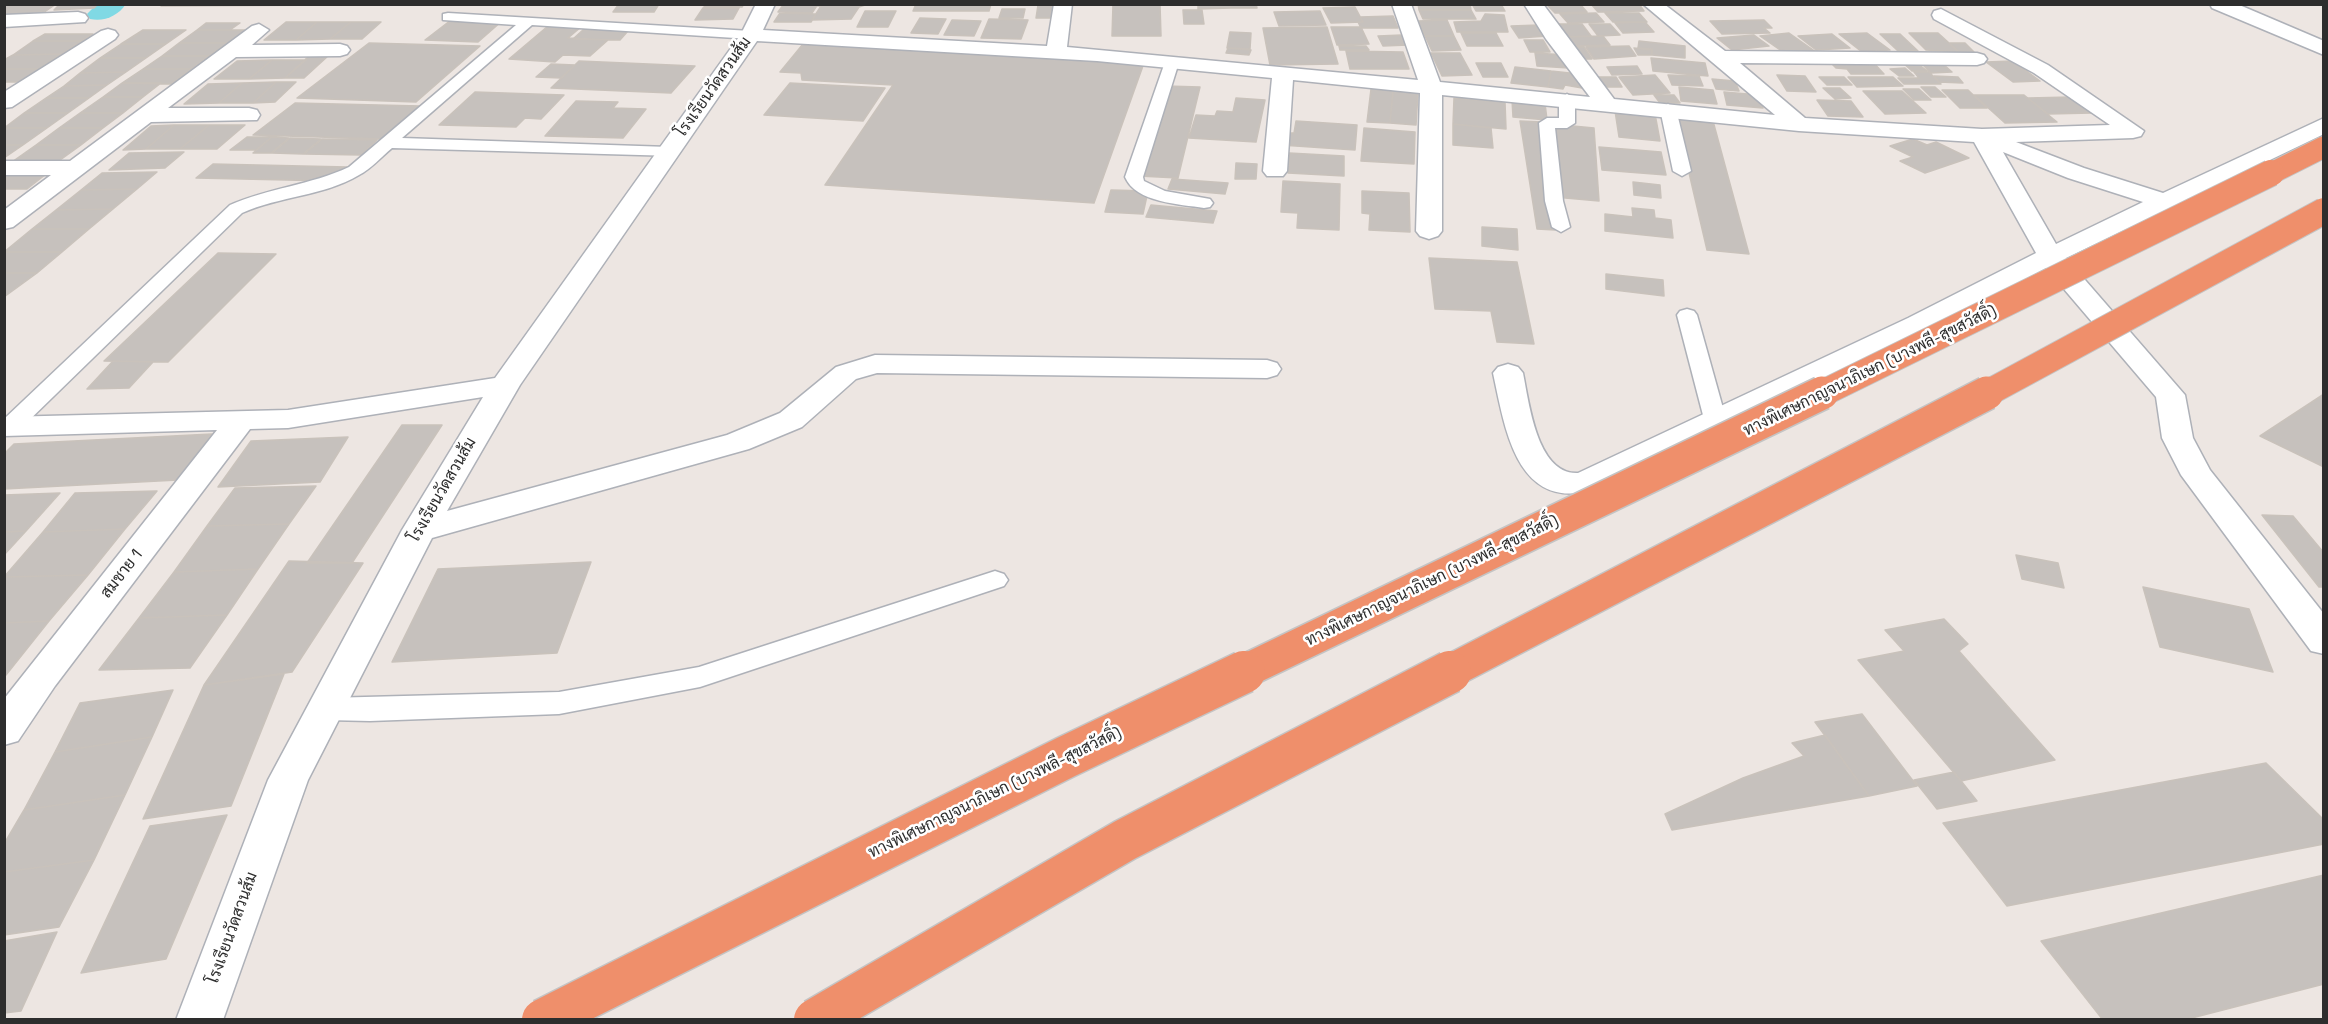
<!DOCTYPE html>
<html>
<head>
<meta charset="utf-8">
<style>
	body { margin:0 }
	#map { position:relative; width:2328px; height:1024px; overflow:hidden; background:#ede6e2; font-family:"Space Grotesk",sans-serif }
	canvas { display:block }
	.frame { position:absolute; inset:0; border:6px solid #2d2d2d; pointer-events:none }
</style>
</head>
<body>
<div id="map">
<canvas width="2328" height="1024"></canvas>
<div class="frame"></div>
</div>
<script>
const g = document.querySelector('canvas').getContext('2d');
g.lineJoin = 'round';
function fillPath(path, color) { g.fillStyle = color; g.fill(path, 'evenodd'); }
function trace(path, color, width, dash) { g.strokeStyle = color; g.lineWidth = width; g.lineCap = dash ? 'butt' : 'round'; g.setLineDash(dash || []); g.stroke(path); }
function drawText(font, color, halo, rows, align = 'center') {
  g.font = font + ' "Space Grotesk",Sarabun,sans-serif'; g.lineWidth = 5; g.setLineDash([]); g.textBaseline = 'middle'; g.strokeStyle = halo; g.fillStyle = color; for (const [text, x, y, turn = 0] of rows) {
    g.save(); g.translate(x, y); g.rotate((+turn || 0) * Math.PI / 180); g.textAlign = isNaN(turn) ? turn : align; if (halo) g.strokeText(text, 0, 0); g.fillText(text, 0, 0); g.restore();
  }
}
const canal = new Path2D(`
	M97,4H126C118,16 104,22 90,19L87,14Z`);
const building = new Path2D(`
	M4,4H56L43,13L4,15Z
	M60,4H98L94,8L54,10Z
	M164,4H536L161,6Z
	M659,4L654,12H613L619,4Z
	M706,4H744L742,7H704Z
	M784,4H818L812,13L778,12Z
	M818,4H868L859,7L851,19L812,20L821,6H817Z
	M916,4H991L989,11H913Z
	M1113,4H1160L1161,36H1112Z
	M1198,4H1230L1231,8L1198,9Z
	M1230,4H1256L1257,8H1231Z
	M1418,4H1470L1471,10H1419Z
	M1472,4H1501L1505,11H1476Z
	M1580,4L1587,12L1555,13L1548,6Z
	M1591,4H1639L1644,11L1598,12Z
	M1038,5H1062L1060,18H1036Z
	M1355,7L1363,22L1331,23L1323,8Z
	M703,8H739L733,19L695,20Z
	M1002,9H1025L1023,18H999Z
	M1183,10H1202L1204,24H1184Z
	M1419,10H1471L1476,19H1423Z
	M865,11H896L888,27H857Z
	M1320,11L1326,25L1279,26L1274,12Z
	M780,13L816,14L811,22H774Z
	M1596,13L1604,22L1568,23L1560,14Z
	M1605,13H1639L1647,22H1613Z
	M1485,14L1504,15L1508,32H1457L1454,22L1481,21Z
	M1393,16L1398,28H1361L1358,22H1363L1360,17Z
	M920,18L946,19L938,34L911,33Z
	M989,19L1028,20L1021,39L981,38Z
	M451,20L502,21L478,42L425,40Z
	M952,20L981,21L974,36L944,35Z
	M1447,20L1454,36H1425L1418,21Z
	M1764,20L1772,28H1764L1770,33L1722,34L1710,21Z
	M286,22H317L296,40H264Z
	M317,22H351L330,39L296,40Z
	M351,22H381L362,39H330Z
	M1645,22L1654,32L1623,33L1615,23Z
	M206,23H240L230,30H197Z
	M1552,24H1582L1591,36L1561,37Z
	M1589,24H1610L1620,35L1598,36Z
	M1539,25L1547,36L1519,38L1511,26Z
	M548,26L581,27L568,38L608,40L590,56L563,55L555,62L509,59Z
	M1327,27L1338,64L1270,65L1263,28Z
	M1331,27H1361L1369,44L1337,45Z
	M584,29L628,31L620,40L573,39Z
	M143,30H186L166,44H121Z
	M197,30H245L227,43H179Z
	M1230,32L1251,33L1250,49L1227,48Z
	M1461,33H1496L1503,46H1467Z
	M1789,33L1816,52H1783L1760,36Z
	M1867,33L1890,50L1862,52L1839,34Z
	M1909,33H1938L1959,52L1926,50Z
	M45,34H93L82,41H33Z
	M1832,34L1850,48L1816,50L1798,36Z
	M1880,34H1900L1918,51H1898Z
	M1402,35L1408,45L1383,46L1378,36Z
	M1754,35L1769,46L1732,50L1717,38Z
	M1425,36H1454L1461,50L1432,51Z
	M1603,36L1610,45L1574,46L1567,37Z
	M1524,40H1543L1550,52H1530Z
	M33,41H82L62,54L13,55Z
	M1639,41L1685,46V58L1652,55V49L1638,48Z
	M179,43H227L209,56H162Z
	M369,43L480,46L416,102L297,98Z
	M1949,43H1965L1976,54H1960Z
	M121,44H166L146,58H100Z
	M803,44L1144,63L1094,203L825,185L893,85L802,80L801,73L780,72Z
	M1339,46H1366L1369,50H1340Z
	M1629,46L1636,56L1594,59L1586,47Z
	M1568,47H1584L1592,59H1576Z
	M1228,48L1251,50L1249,55L1226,53Z
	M1634,48L1651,50L1652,55H1638Z
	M1346,51L1403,52L1409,69H1350Z
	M1431,53H1460L1472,75L1442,76Z
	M1535,53L1566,55L1569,68L1537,66Z
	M62,54L39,69H4V60L13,55Z
	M162,56H209L191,69H143Z
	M309,56H328L304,78H285Z
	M100,58H146L126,72L80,73Z
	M1651,58L1705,63L1708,76L1653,71Z
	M272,60H306L285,78L249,79Z
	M272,60L249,79H214L237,61Z
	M1828,60H1871L1884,74H1851L1847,69L1836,68Z
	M579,61L695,66L671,93L551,88Z
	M2013,61L2040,81L2013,82L1986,62Z
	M1902,62H1916L1927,71H1912Z
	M1476,63H1501L1508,77H1483Z
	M551,64L575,65L561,78L536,77Z
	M1943,64L1952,72L1931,73L1923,65Z
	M1637,66L1642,74L1612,75L1607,67Z
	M1515,67L1551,71L1548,87L1511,83Z
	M1905,68L1914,76H1899L1890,69Z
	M4,69H39L21,82H4Z
	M143,69H191L171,84L122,83Z
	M1551,71L1579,74L1582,88L1565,85L1563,89L1548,87Z
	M126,72L107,85L64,86L80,73Z
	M1914,72H1929L1941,84H1904L1898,78H1919Z
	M1655,75L1670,93L1633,95L1619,77Z
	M1668,75L1699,76L1703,86L1672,85Z
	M1777,75L1805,76L1816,92L1787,91Z
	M1934,76L1958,77L1963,83L1939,82Z
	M1599,77H1616L1622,87H1604Z
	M1819,77H1844L1852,85H1827Z
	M1848,77H1893L1903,86L1857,87Z
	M1712,79L1735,81L1739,91L1716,89Z
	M276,82H296L275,102L253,103Z
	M276,82L253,103H219L242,83Z
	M122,83H161L143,97H103Z
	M242,83L219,103L184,104L208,84Z
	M790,83L885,88L863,121L764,115Z
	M107,85L89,98H46L64,86Z
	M1166,86L1200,87L1178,178L1139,176Z
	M1679,87L1713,90L1717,104L1681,101Z
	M1921,87H1935L1946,97H1931Z
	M1823,88H1840L1851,98L1835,99Z
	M1371,89L1393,91L1390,123L1367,122Z
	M1903,89H1919L1931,100H1914Z
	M1942,90H1968L1987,108H1960Z
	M1393,91L1418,93L1416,125L1390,123Z
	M1863,91H1902L1926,113L1885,114Z
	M475,92L564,95L541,119L525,118L516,127L439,125Z
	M1724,92L1759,95L1763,108L1727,105Z
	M1654,95H1674L1680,103H1660Z
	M1974,95H2024L2057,122L2005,123Z
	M103,97H143L123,113H80Z
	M2071,97L2092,113L2048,114L2028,98Z
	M46,98H89L68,113H24Z
	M1236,98L1265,100L1256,142L1189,138L1196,115L1215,116L1217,111L1233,112Z
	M1454,98L1505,102L1506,129L1453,124Z
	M1512,100L1545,103L1547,120L1513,117Z
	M1817,100L1851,101L1863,117L1828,116Z
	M576,101L618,102L613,108L646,109L623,138L545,136Z
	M295,103L420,106L383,139L253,135Z
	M1615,111L1655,114L1660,141L1619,137Z
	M24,113H68L47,128H4Z
	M80,113H123L103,128H59Z
	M1676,117L1713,121L1749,254L1707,250Z
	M1296,121L1357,125L1355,150L1281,145L1283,133H1294Z
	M1520,121L1542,122L1555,230L1537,229Z
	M1453,124L1491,128L1493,148L1453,145Z
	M1552,124L1594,128L1599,201L1554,197Z
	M174,125H209L180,149H146Z
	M174,125L146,149L123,150L151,126Z
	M209,125H245L217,149H180Z
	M4,128H47L23,145H4Z
	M59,128H103L81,145H36Z
	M1364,128L1415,132L1414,164L1361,161Z
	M247,137H272L256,150H230Z
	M272,137L289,138L271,153H253Z
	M290,138L321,139L303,154L272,153Z
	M322,139L377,140L361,155L304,154Z
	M1913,139L1927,145L1936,142L1969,158L1925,173L1900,161L1913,157L1890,146Z
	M4,145H23L4,158Z
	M36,145H81L56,163L9,164Z
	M1599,147L1661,152L1666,175L1602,170Z
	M184,152L165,168L109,170L129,153Z
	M1289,153L1344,156V176L1288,173Z
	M1236,163L1257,164L1256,179H1235Z
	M213,164L348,167L332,181L196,178Z
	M50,171L27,189H4V172Z
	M157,172L137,189L81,190L102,173Z
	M1172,179L1228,183L1225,194L1168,189Z
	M1283,181L1340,184L1339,230L1297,228L1298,213L1281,212Z
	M1633,182L1660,185L1661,198L1634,195Z
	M137,189L113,209L56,210L81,190Z
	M1111,190L1148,191L1143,214L1105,212Z
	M1362,191L1409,193L1410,232L1369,230L1370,214L1362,213Z
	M1151,205L1217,211L1213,223L1146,217Z
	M1632,208L1654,210L1655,218L1671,220L1673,238L1605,231V214L1633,217Z
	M113,209L89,229H32L56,210Z
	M1482,227L1517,229L1518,250L1482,246Z
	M32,229H89L62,252H4Z
	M4,252H62L37,273H4Z
	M218,253L276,254L168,362L104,361Z
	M1429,258L1517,262L1534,344L1497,342L1491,311L1435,309Z
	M4,273H37L4,297Z
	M1606,274L1663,280L1664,296L1606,289Z
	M113,361L153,362L129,388L87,389Z
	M2324,394V467L2260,436Z
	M402,425H442L352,563H307Z
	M212,434L178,480L4,489V454L14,444Z
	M348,437L320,482L218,487L251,441Z
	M316,486L289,524L207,526L235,488Z
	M157,491L125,529L43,532L75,493Z
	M60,493L26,531L4,532V495Z
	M2262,515L2293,516L2324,553V587H2319Z
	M289,524L258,569L174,572L207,526Z
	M125,529L88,575L4,577L43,532Z
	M26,531L4,555V532Z
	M2016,555L2058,563L2064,588L2022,579Z
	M289,561L363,563L292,672L204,685Z
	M591,562L557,653L392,662L438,569Z
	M258,569L227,615L139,618L174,572Z
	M88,575L49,621L4,623V577Z
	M2143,587L2249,609L2273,672L2160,647Z
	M227,615L190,668L99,670L139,618Z
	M1944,619L1968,644L1959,651L2055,760L1961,781L1858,660L1904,651L1885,630Z
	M49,621L6,675H4V623Z
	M284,674L231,806L143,819L204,685Z
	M173,690L152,737L55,752L80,703Z
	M1862,714L1917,786L1869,796L1815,722Z
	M1825,735L1869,796L1672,830L1665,814L1743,778L1804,756L1792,743Z
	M152,737L125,795L24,810L55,752Z
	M2266,763L2324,820V844L2007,906L1943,823Z
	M1954,772L1977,801L1937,809L1914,780Z
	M125,795L94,860L4,872V844L24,810Z
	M227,815L166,959L81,973L150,826Z
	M94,860L59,927L4,935V872Z
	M2324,875V984L2184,1020H2103L2041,941Z
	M57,932L21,1011L4,1013V941Z`);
const lane = new Path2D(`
	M448,13L751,31L758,35L751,39L532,25L402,138L669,147L675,148L677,152L675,156L392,148C381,157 371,169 359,175C324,196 280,196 242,213L17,432L4,433V419L230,205C268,188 311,185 349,167L516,25L443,20V14Z
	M1172,58L1179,62L1143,177L1144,181L1165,191L1210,199L1213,203L1210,207L1204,208C1180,204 1136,203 1125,177L1165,62Z
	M1567,94L1575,99V123L1567,128H1555L1563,201L1570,227L1561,232L1552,227L1545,201L1539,123L1547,118H1559V99Z
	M1668,104L1676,109L1691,171L1682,176L1673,171L1660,109Z
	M1687,309L1694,311L1697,315L1726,419L1723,424H1707L1704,419L1677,315L1680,311Z
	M995,571L1004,574L1008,580L1004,586L700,687L559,714L370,721L326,720L316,717L312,709L316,701L326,698L559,692L699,667Z`);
const street = new Path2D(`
	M756,4H775L763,30L1047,46L1054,4H1072L1067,47L1418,80L1392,4H1411L1440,82L1590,97L1546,39L1524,4H1543L1614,99L1775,115L1643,4H1664L1725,51L1977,53L1984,55L1987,59L1984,63L1977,65L1740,63L1805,118L1982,129L2110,125L2034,73L1934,19L1932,15L1934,11L1941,9L2048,65L2144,131L2141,136L2133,138L2016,142L2084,168L2163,193L2324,118V134L2066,258L2185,395L2193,438L2210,470L2324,614V654L2311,651L2181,475L2162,438L2156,397L2046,268L1928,330L1594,490C1516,512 1505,428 1493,373L1498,367L1508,364L1518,367L1523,373C1529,403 1537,475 1578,473L1908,318L2036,253L1974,142L1799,131L1442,95V231L1438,236L1429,239L1420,236L1416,231L1420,93L1293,80L1287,171L1283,176H1267L1263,171L1272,78L1097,61L757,41L520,385L447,511L727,435L780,413L836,367L875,355L1267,360L1277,363L1281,369L1277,375L1267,378L877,373L856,379L802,427L749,449L432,538L308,780L223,1020H176L268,780L402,530L483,397L288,428L250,429L55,686L18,741L4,745V699L217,430L4,436V417L288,410L495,378L741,34ZM2003,152L2068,178L2143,202L2056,244Z
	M2210,4H2237L2324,41V55L2212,8Z
	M78,12L85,14L88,18L85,22L4,27V15Z
	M259,24L269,30L252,45L340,44L347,46L350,50L347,54L340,56L236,57L168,108H249L257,110L260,115L257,120L151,122L13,227L4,229V210L51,175H4V161H70L252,26Z
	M108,29L115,31L118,35L115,39L12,107L4,108V92L101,31Z`);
const highwayBridgeFar3 = new Path2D(`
	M2268,175L2324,147`);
const highwayBridgeFar2 = new Path2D(`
	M1819,395L2271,173
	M1984,395L2324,211`);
const highwayBridgeFar1 = new Path2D(`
	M1241,673L1822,393
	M1447,673L1987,393`);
const highwayBridge = new Path2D(`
	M543,1020L1066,757L1244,672
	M815,1020L1125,840L1450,672`);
const streetNames = [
	["โรงเรียนวัดสวนส้ม",714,87,-55],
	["ทางพิเศษกาญจนาภิเษก (บางพลี-สุขสวัสดิ์)",1870,371,-26],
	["โรงเรียนวัดสวนส้ม",443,490,-60],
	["สมชาย 1",122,574,-52],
	["ทางพิเศษกาญจนาภิเษก (บางพลี-สุขสวัสดิ์)",1432,581,-26],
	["ทางพิเศษกาญจนาภิเษก (บางพลี-สุขสวัสดิ์)",995,793,-26],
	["โรงเรียนวัดสวนส้ม",233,928,-70]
];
fillPath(canal, '#80d9e4');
fillPath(building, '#c6c1bd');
trace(building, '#c9c2bb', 1.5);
trace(lane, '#aeb1b8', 3);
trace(street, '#aeb1b8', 3);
fillPath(lane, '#fff');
fillPath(street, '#fff');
trace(highwayBridgeFar3, '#c4c4c4', 23, []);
trace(highwayBridgeFar2, '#c4c4c4', 28, []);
trace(highwayBridgeFar1, '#c4c4c4', 36, []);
trace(highwayBridge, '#c4c4c4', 45, []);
trace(highwayBridgeFar3, '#ef8f6b', 21);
trace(highwayBridgeFar2, '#ef8f6b', 26);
trace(highwayBridgeFar1, '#ef8f6b', 33);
trace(highwayBridge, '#ef8f6b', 42);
drawText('16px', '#2d2d2d', '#fff', streetNames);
</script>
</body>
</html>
